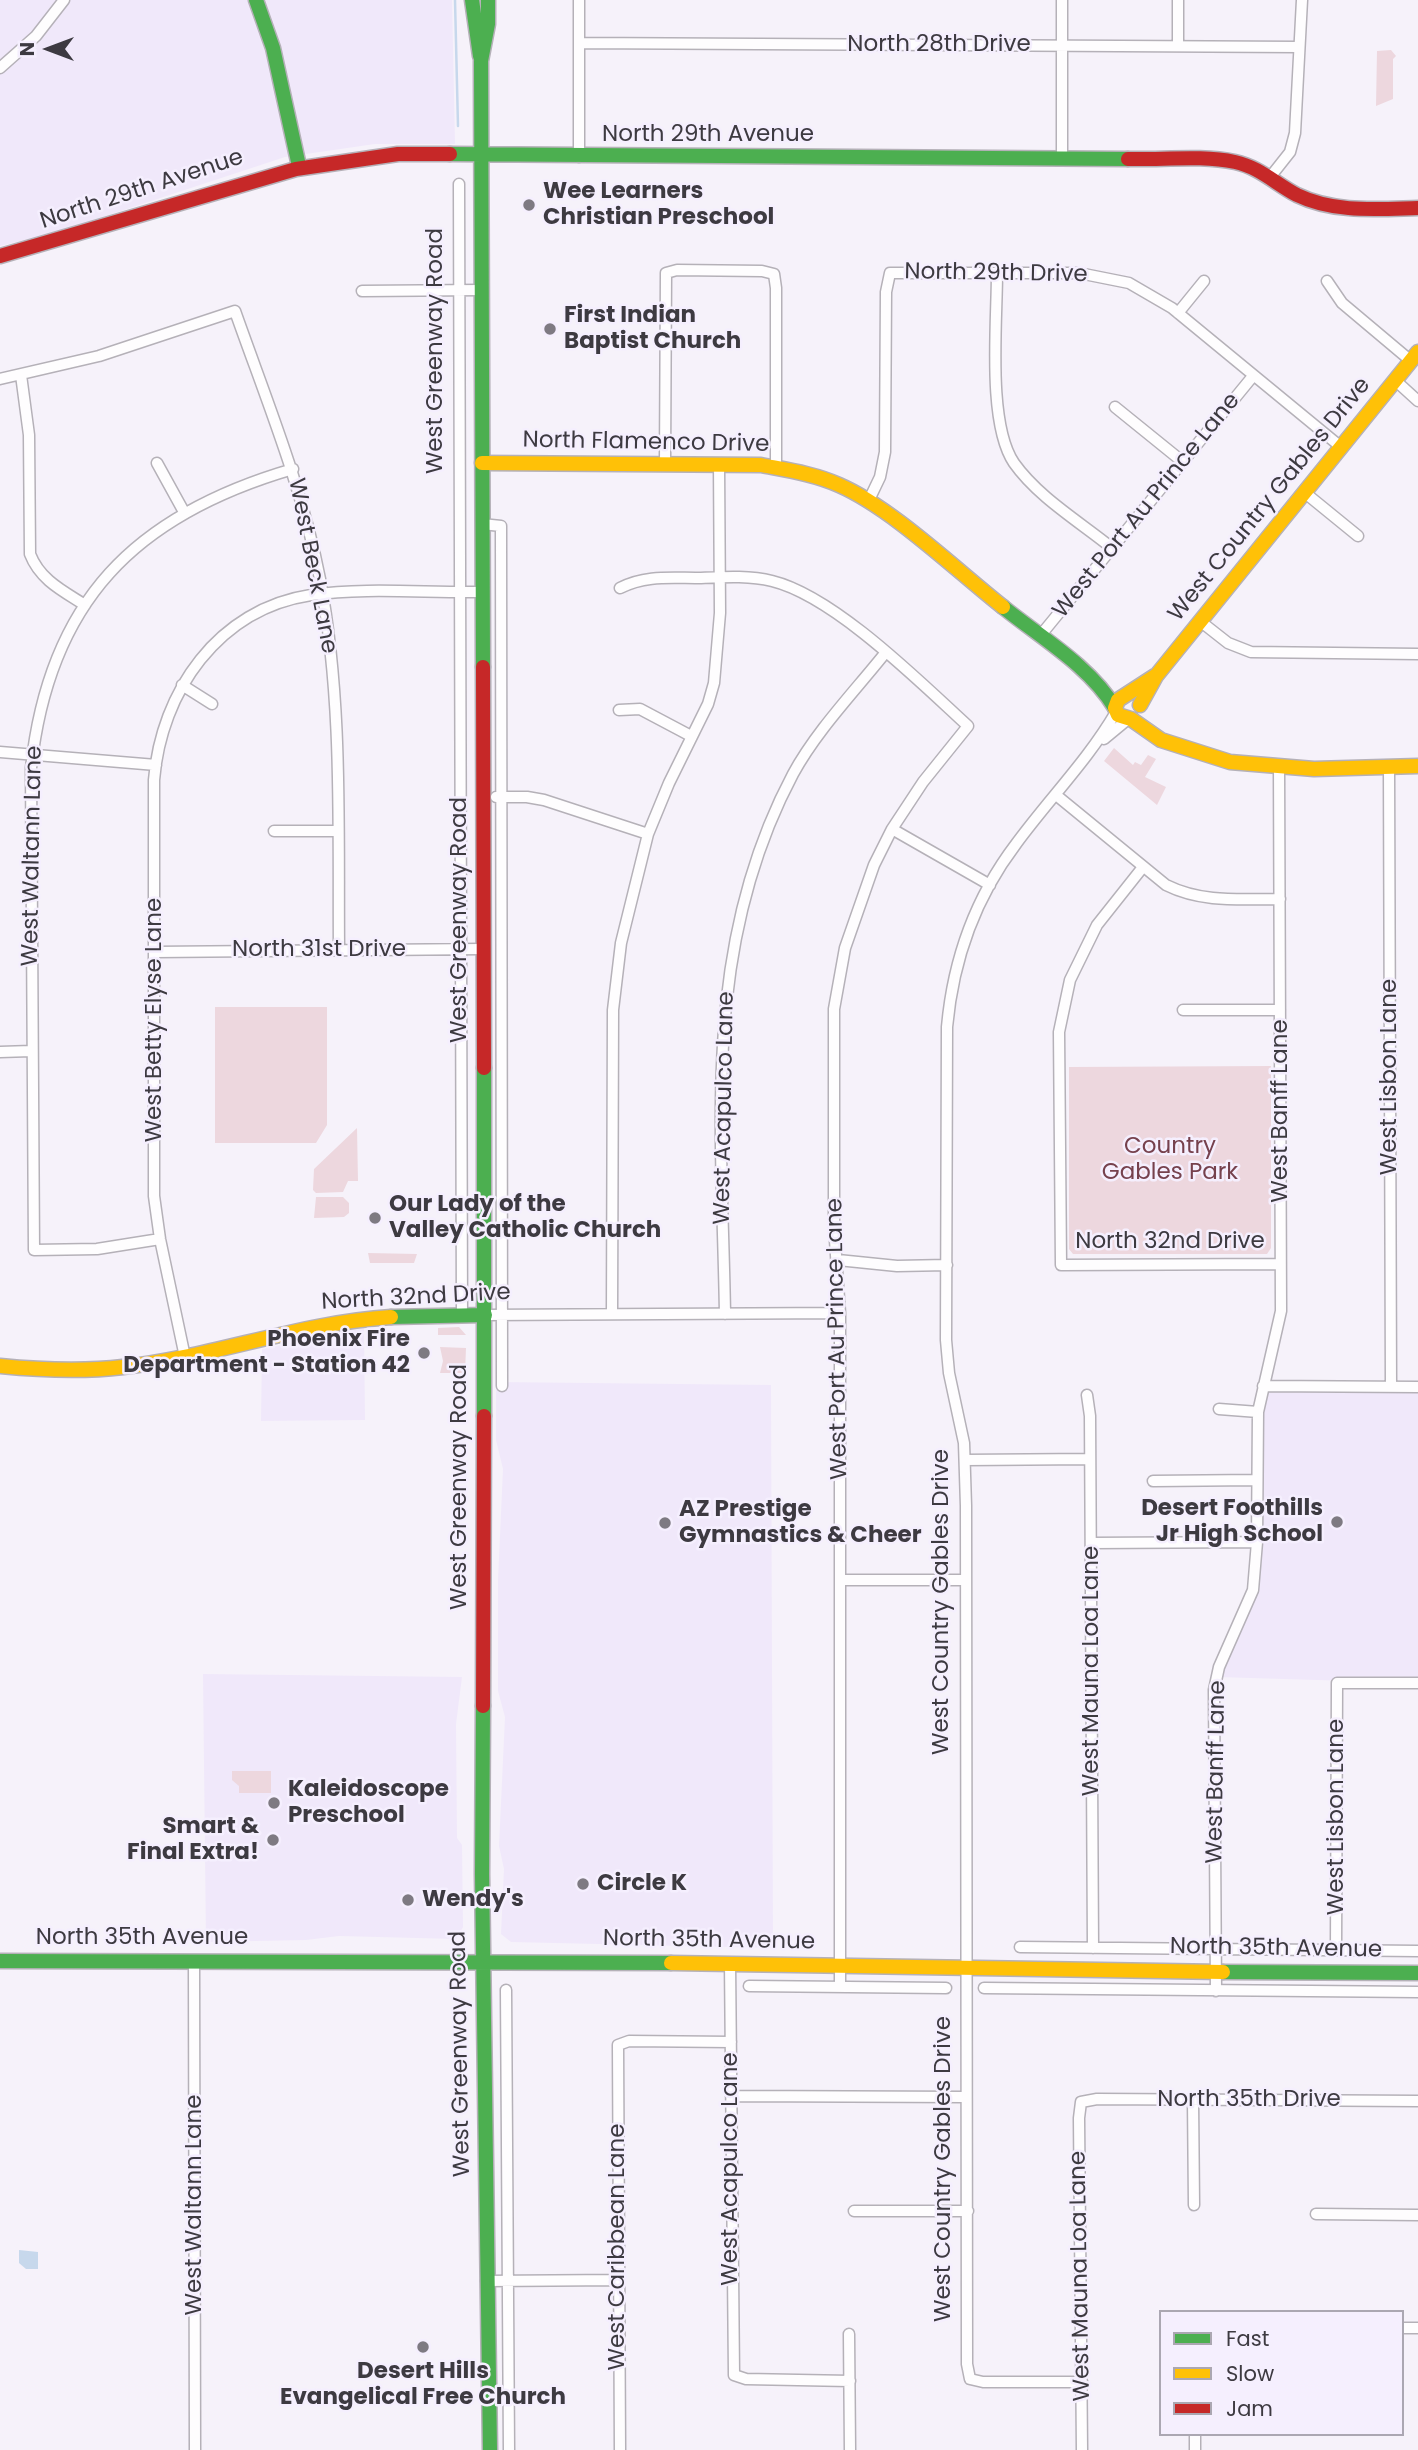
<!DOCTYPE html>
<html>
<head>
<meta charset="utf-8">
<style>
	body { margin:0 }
	#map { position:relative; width:1418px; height:2450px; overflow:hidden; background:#f6f2fa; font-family:Poppins,sans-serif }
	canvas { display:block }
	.legend { position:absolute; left:1159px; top:2310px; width:245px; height:126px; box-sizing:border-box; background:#f5effe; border:2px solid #aba7b2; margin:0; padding:9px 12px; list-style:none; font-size:21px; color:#3d3a41 }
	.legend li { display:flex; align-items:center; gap:14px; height:35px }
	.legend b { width:35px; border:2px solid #aba7b2 }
	.north { position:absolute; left:14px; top:14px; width:70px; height:70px; -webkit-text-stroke:5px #f5effe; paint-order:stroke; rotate:270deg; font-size:19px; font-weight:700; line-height:28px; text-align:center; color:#3d3a41 }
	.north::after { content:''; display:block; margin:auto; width:24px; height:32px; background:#3d3a41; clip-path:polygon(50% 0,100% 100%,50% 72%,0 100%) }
</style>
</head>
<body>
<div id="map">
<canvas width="1418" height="2450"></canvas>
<ul class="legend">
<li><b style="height:9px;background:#4caf50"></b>Fast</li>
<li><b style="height:9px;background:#ffc107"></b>Slow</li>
<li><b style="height:9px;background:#c62828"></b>Jam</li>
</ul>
<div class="north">N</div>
</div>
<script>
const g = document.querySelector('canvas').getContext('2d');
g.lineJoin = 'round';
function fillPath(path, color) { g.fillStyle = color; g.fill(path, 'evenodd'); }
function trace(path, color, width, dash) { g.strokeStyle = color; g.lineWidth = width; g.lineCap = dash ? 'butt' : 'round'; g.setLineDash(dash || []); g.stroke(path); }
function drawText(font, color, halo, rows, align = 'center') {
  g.font = font + ' Poppins,sans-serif'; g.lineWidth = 5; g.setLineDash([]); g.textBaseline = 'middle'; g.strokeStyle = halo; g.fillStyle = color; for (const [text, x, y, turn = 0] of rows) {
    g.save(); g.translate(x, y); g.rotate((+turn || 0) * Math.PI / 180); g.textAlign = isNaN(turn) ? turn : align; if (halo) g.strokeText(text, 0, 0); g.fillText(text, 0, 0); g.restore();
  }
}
const built = new Path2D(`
	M0,0H452L455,144H375L285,157L51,234L0,246Z
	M364,1328L365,1420L261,1421L262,1349Z
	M496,1382L771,1385L773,1948L511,1942L501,1934L504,1869L499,1846L505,1717L498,1691V1580L503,1469L496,1440Z
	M1263,1386L1418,1387V1683L1217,1677L1249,1603Z
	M203,1674L462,1677L456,1724L457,1838L462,1845L463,1927L456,1939L339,1936L306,1940L206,1942Z`);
const green = new Path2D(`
	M1391,50L1396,56L1393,59V99L1376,106L1377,51Z
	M1114,748L1133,765L1135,762L1141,765L1148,755L1156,759L1145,777L1166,787L1157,805L1104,761Z
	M215,1007H327V1125L316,1143H215Z
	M1271,1066V1248L1267,1254H1073L1069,1249V1067Z
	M357,1128L358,1181H348L343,1192L316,1193L313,1190L314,1169Z
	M316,1197H343L349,1203V1213L344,1217L314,1218Z
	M368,1253L417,1254L414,1263H370Z
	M459,1327L466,1335H438V1328Z
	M440,1347L466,1348L465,1373H440L443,1361Z
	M232,1771H271V1793H239V1786L232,1780Z`);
const water = new Path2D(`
	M19,2250L38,2252V2269H26L19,2263Z`);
const stream = new Path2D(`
	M455,0L458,126`);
const street = new Path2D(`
	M1178,0V46
	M579,43L1299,47
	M0,68L36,36L64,0
	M579,157V0
	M1062,159V0
	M1271,176L1290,152L1295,133L1302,0
	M459,184L462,1316
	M997,273C997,323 987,423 1014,463C1038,497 1080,522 1112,548
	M1327,281L1342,303L1411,361
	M362,291L481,290
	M1178,313L1204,281
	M21,375L29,435L30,554C40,580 63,591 85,605
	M0,379L99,356L235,311C266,399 302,486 320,579C343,701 338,827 339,950
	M1396,381L1418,401
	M1115,407L1183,462
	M157,463L184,512
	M665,464L666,273L677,270L762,271L774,274L776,288V468
	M1304,492L1358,536
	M869,500L880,477L885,452L886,292L890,273H1079L1129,283L1172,308L1341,447
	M482,524L501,526L502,1386
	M620,588C645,575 670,578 698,578C722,577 749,575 772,581C834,596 920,682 968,726L923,782L892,829L874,865L845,948L834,1009V1226L840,1313V1987
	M1200,621L1228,643L1251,652L1418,654
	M1040,636L1253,376
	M182,685L212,704
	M619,710L640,709L691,736
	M1104,739L1127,720
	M0,752L156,765
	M1389,767L1391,1386
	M1056,795L1166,885C1202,903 1240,899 1280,899
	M496,797H527L544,800L648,834
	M892,829L990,885
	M274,831H338
	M1143,867L1097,925L1070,980L1059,1032L1061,1265L1280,1264
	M155,952L482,949
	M1183,1010H1280
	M0,1052L31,1051
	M160,1239L97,1249L34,1250L31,768C49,601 135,515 293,469
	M838,1260L897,1266L947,1265
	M612,1314L613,1010L621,943L648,834L669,783L708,704L714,683L720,613L719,464
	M725,1314C722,1126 701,947 793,774C817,730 855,691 886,652
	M485,1315L840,1313
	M185,1357L160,1239L154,1196V780C161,692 218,609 311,595C366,587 425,593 482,592
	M1263,1386L1418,1387
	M1087,1395L1090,1416L1093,1948
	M1219,1409L1258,1412
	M965,1460L1090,1459
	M1153,1481L1256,1480
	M1092,1543L1257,1542
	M841,1580H966
	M1020,1947L1418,1951
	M1336,1950L1337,1683H1418
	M194,1961L195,2450
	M730,1963L734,2375L746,2379L850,2381
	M749,1986L946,1988
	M984,1988L1418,1992
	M506,1990L509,2450
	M1216,1991L1214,1690L1219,1667L1253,1590L1257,1542L1258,1412L1281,1311L1279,765
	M731,2096L966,2097
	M1193,2100L1194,2205
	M854,2211H968
	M1316,2214L1418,2215
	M486,2281L619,2280
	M1402,2328H1418
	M849,2334L850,2450
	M1082,2382H983L970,2379L967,2364L966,1506L964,1443L949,1373L946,1340L947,1027C953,961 975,898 1016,844C1049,799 1088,760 1116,712
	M1195,2434V2450
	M620,2450L618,2045L629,2041L731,2042
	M1082,2450L1079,2118L1081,2102L1097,2099L1418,2101`);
const fast = new Path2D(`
	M256,0L273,48L299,166
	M472,0L480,56
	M450,154L1128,159
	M1003,607C1040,637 1090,666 1115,708
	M483,667L481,61L488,24V0
	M484,1068V1416
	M391,1317L485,1315
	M483,1706L482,1874L490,2450
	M0,1961L671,1963
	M1223,1972L1418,1973`);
const slow = new Path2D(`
	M482,463L761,465C787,470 815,474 839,485C892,508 956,570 1003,607
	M1155,676L1118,700L1115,708L1118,715L1131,719L1161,740L1230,762L1314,769L1418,766
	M1140,705L1156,676L1418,352
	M0,1366C41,1370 81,1372 123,1367C213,1357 299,1323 391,1317
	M671,1963L1223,1972`);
const jam = new Path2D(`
	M1128,159C1162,160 1202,155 1235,162C1259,167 1276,184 1297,195C1334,213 1377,209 1418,208
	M0,256L296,169L398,154H450
	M483,667L484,1068
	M483,1706L484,1416`);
const markers = [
	[529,205,7,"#7e7a82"],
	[550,329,7,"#7e7a82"],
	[375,1218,7,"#7e7a82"],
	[424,1353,7,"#7e7a82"],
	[1337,1522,7,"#7e7a82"],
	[665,1523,7,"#7e7a82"],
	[274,1803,7,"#7e7a82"],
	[273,1840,7,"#7e7a82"],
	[583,1884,7,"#7e7a82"],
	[408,1900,7,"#7e7a82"],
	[423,2347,7,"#7e7a82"]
];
const streetNames = [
	["North 28th Drive",939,45],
	["North 29th Avenue",708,135],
	["North 29th Avenue",142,190,-18],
	["North 29th Drive",996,274,1],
	["West Greenway Road",436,351,-90],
	["North Flamenco Drive",646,443,1],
	["West Country Gables Drive",1270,500,-51],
	["West Port Au Prince Lane",1147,506,-51],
	["West Beck Lane",312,566,79],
	["West Waltann Lane",33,856,-89],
	["West Greenway Road",460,920,-90],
	["North 31st Drive",319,950],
	["West Betty Elyse Lane",155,1020,-90],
	["West Lisbon Lane",1390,1077,-90],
	["West Acapulco Lane",725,1108,-89],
	["West Banff Lane",1281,1111,-90],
	["North 32nd Drive",1170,1242],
	["North 32nd Drive",416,1298,-3],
	["West Port Au Prince Lane",838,1339,-91],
	["West Greenway Road",460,1487,-90],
	["West Country Gables Drive",942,1602,-90],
	["West Mauna Loa Lane",1092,1671,-90],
	["West Banff Lane",1217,1772,-89],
	["West Lisbon Lane",1337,1817,-90],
	["North 35th Avenue",142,1938],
	["North 35th Avenue",709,1941,1],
	["North 35th Avenue",1276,1949,1],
	["West Greenway Road",461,2054,-91],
	["North 35th Drive",1249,2100],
	["West Acapulco Lane",731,2169,-90],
	["West Country Gables Drive",944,2169,-90],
	["West Waltann Lane",195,2205,-90],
	["West Caribbean Lane",618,2247,-90],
	["West Mauna Loa Lane",1081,2276,-91]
];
const poiNames = [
	["Wee Learners",543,192],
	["Christian Preschool",543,218],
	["First Indian",564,316],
	["Baptist Church",564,342],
	["Our Lady of the",389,1205],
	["Valley Catholic Church",389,1231],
	["Phoenix Fire",410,1340,"right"],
	["Department - Station 42",410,1366,"right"],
	["Desert Foothills",1323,1509,"right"],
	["Jr High School",1323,1535,"right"],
	["AZ Prestige",679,1510],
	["Gymnastics & Cheer",679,1536],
	["Kaleidoscope",288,1790],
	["Preschool",288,1816],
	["Smart &",259,1827,"right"],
	["Final Extra!",259,1853,"right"],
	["Circle K",597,1884],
	["Wendy's",422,1900],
	["Desert Hills",423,2372,"center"],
	["Evangelical Free Church",423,2398,"center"]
];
const parkNames = [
	["Country",1170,1147],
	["Gables Park",1170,1173]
];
fillPath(built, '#f0e8fa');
fillPath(green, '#edd7de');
fillPath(water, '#c7d8ec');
trace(stream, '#c7d8ec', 2.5);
trace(street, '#b5b1b8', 13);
trace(fast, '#b5b1b8', 17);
trace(slow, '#b5b1b8', 17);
trace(jam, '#b5b1b8', 17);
trace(street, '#fefdfe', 10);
trace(fast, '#4caf50', 14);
trace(slow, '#ffc107', 14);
trace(jam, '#c62828', 14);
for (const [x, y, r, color] of markers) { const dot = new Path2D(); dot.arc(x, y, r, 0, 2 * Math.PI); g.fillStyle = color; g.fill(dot); trace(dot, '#f5effe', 2.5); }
drawText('23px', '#3d3a41', '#f5effe', streetNames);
drawText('bold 23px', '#3d3a41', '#f5effe', poiNames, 'left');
drawText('23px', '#76414d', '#f5effe', parkNames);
</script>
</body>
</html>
